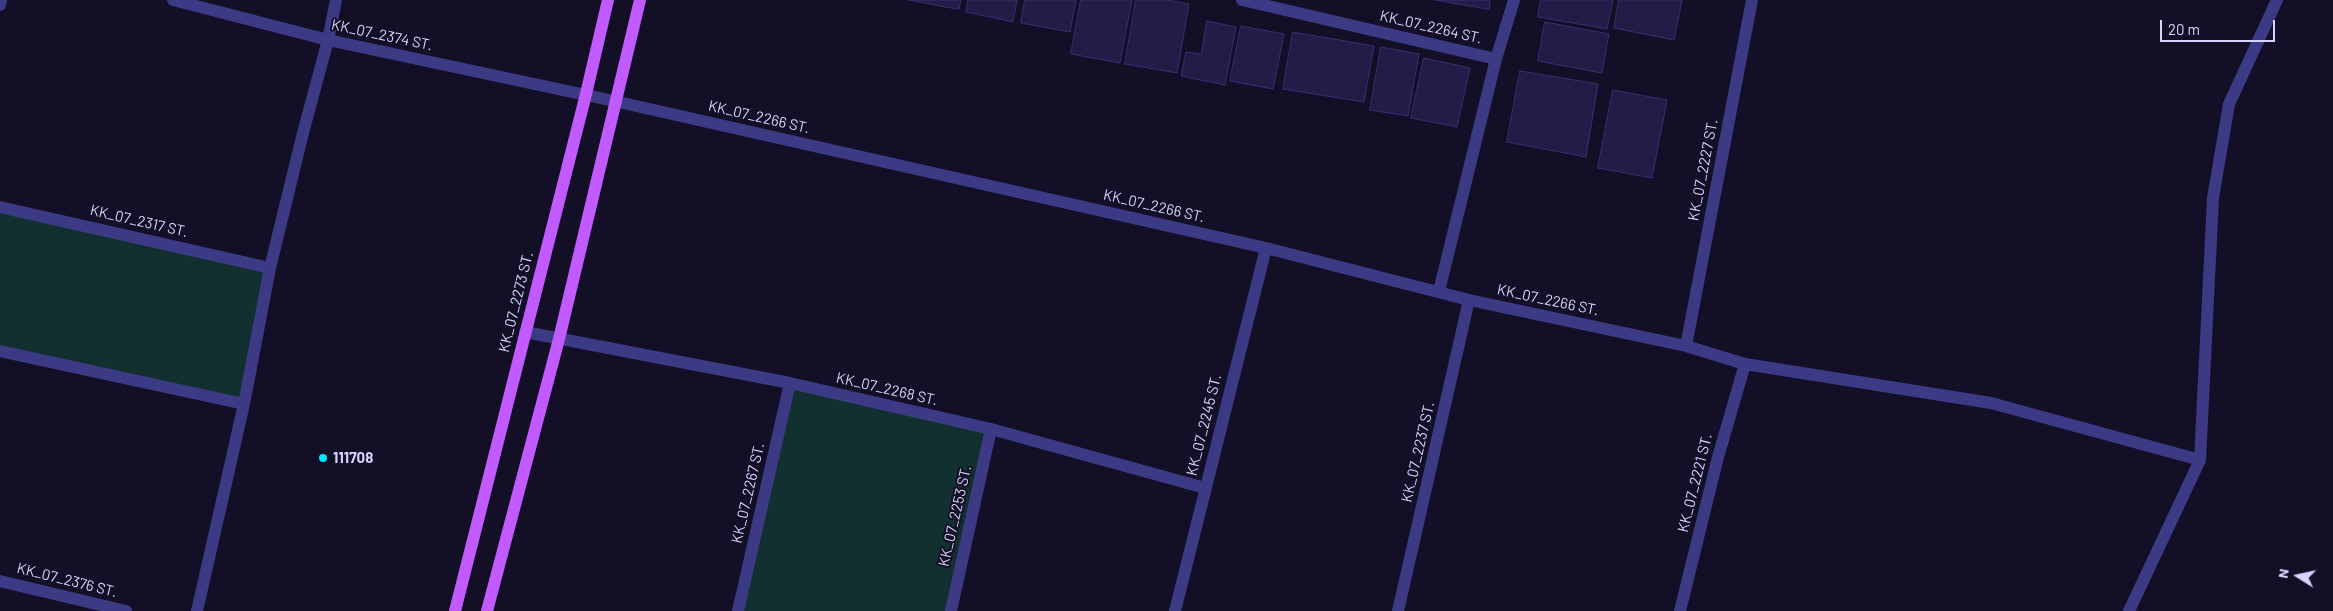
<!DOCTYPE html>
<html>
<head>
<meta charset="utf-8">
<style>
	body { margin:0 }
	#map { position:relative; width:2333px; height:611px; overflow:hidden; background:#130f26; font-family:Barlow,sans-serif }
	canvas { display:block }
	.north { position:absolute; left:2273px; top:551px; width:50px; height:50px; -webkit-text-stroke:4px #130f26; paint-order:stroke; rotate:280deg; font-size:14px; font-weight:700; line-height:20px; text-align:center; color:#d9d4ff }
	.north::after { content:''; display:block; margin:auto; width:18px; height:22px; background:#d9d4ff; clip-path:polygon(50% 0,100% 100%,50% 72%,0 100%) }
	.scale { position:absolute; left:2160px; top:20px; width:115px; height:22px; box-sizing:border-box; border:2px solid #d9d4ff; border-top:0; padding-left:6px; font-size:15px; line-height:18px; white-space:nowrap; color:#d9d4ff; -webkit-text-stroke:4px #130f26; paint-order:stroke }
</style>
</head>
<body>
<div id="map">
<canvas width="2333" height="611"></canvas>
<div class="north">N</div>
<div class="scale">20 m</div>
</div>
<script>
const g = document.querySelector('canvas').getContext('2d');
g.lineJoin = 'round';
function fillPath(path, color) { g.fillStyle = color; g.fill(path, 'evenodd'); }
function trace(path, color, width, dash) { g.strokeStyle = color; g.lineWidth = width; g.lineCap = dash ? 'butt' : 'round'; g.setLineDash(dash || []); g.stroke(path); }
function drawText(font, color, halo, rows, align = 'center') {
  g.font = font + ' Barlow,sans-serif'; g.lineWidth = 4; g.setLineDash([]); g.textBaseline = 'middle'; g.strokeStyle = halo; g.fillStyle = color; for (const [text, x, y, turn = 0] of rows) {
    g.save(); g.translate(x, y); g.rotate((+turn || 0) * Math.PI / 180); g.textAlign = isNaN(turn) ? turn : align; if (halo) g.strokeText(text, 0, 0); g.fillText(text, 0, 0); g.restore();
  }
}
const green = new Path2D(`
	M0,207L270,268L244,404L0,351Z
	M790,383L991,429L951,611H738Z`);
const building = new Path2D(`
	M909,0H961L959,9Z
	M968,0H1017L1013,22L966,12Z
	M1025,0H1076L1070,32L1021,23Z
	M1081,0H1132L1120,63L1071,54Z
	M1136,0H1167L1189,4L1177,73L1125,64Z
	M1435,0H1490L1489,9Z
	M1541,0H1613L1607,29L1538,17Z
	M1619,0H1682L1674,40L1614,28Z
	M1207,21L1236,27L1225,85L1181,76L1186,52L1201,54Z
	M1545,22L1609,34L1602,73L1538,61Z
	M1241,26L1284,34L1273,89L1230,81Z
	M1293,32L1374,46L1364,102L1283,89Z
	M1381,47L1419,54L1408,116L1370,110Z
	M1424,58L1470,68L1457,127L1411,118Z
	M1520,71L1598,84L1586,157L1507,142Z
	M1613,90L1667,100L1652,178L1598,168Z`);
const street = new Path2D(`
	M173,0L328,40L614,101L1266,248L1469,300L1686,346L1745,364L1991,403L2200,460L2213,198L2229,104L2277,0
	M1242,0L1496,59
	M0,5L1,0
	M0,207L270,268
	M1439,291L1496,59L1514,0
	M525,332L790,383L991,429L1205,488
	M1686,346L1752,0
	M0,351L244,404
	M0,581L126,611
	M197,611L244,404L270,268L303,133L328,40L336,0
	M738,611L790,383
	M951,611L991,429
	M1175,611L1266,248
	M1398,611L1469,300
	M1680,611L1718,457L1745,364
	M2129,611L2200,460`);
const primary = new Path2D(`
	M455,611L586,94L608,0
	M487,611L559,339L640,0`);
const markers = [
	[323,458,5,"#00e5ff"]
];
const streetNames = [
	["KK_07_2264 ST.",1431,27,13],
	["KK_07_2374 ST.",382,35,12],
	["KK_07_2266 ST.",759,117,13],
	["KK_07_2227 ST.",1703,170,-79],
	["KK_07_2266 ST.",1154,206,13],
	["KK_07_2317 ST.",139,221,13],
	["KK_07_2266 ST.",1548,300,12],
	["KK_07_2273 ST.",516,302,-76],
	["KK_07_2268 ST.",887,389,13],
	["KK_07_2245 ST.",1204,425,-76],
	["KK_07_2237 ST.",1418,452,-77],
	["KK_07_2221 ST.",1695,483,-76],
	["KK_07_2267 ST.",748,493,-77],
	["KK_07_2253 ST.",955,516,-77],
	["KK_07_2376 ST.",67,580,14]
];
const poiNames = [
	["111708",333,458]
];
fillPath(green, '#12302f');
fillPath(building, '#241b47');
trace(building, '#3b2d73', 1);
trace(street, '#3d3a85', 12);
trace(primary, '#c25bff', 12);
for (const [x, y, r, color] of markers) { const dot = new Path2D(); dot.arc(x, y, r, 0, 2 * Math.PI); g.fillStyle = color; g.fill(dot); trace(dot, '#130f26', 2); }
drawText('15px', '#d9d4ff', '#130f26', streetNames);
drawText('bold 15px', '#d9d4ff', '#130f26', poiNames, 'left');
</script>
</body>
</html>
